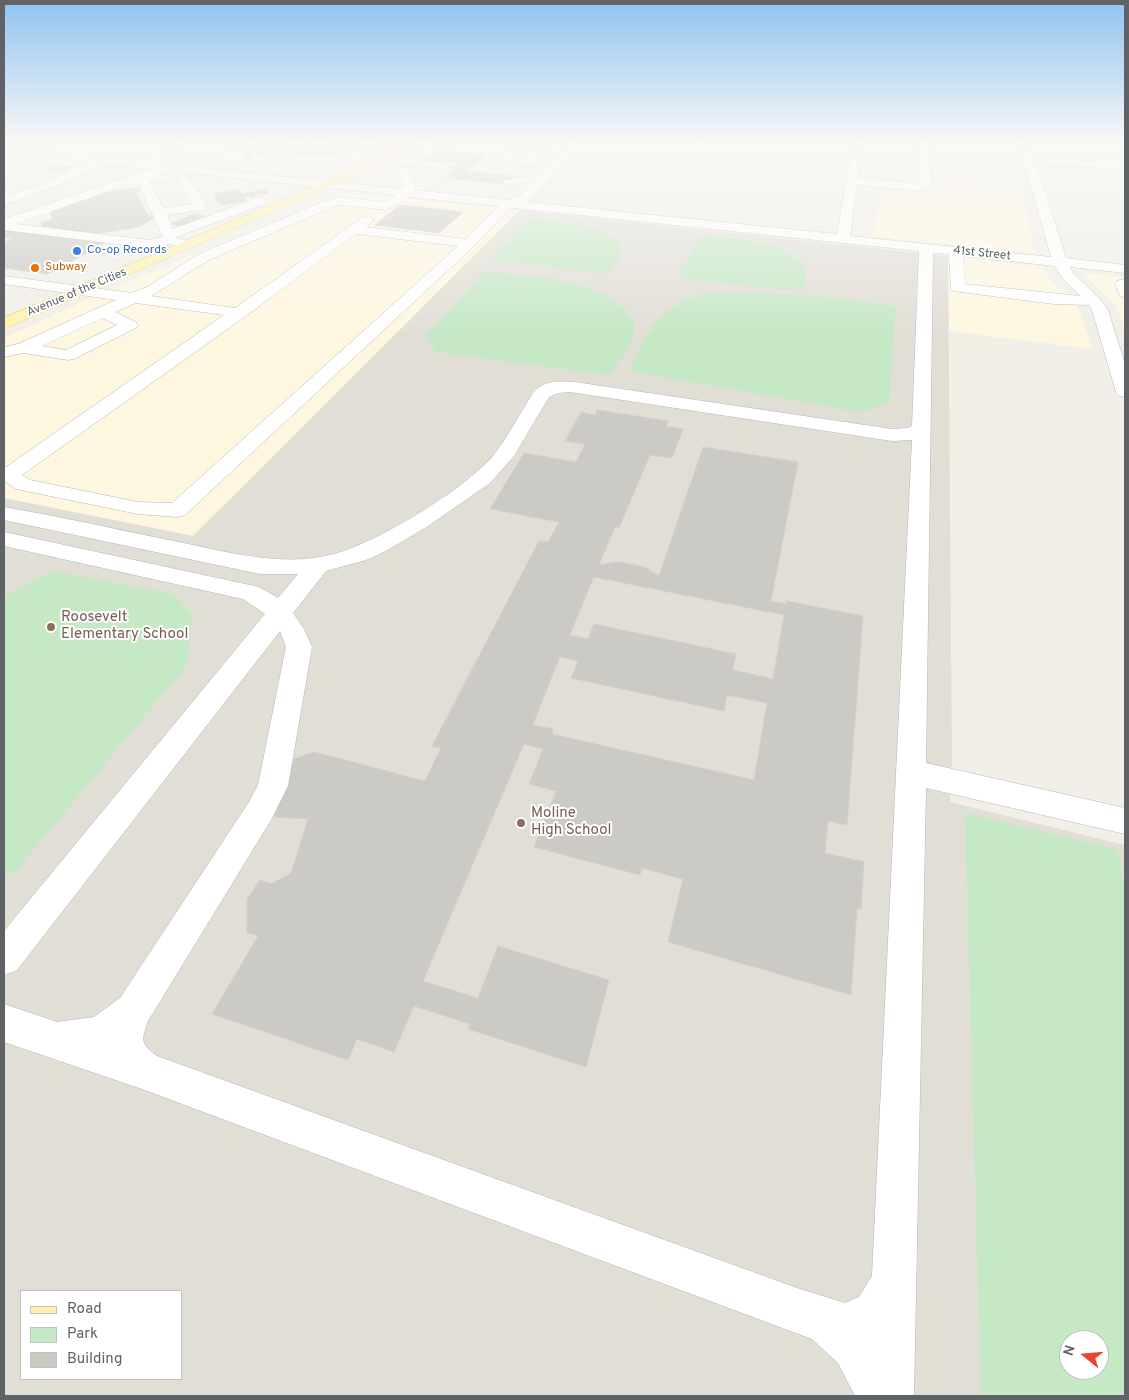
<!DOCTYPE html>
<html>
<head>
<meta charset="utf-8">
<style>
	body { margin:0 }
	#map { position:relative; width:1129px; height:1400px; overflow:hidden; background:#f1efe8; font-family:Overpass,sans-serif }
	canvas { display:block }
	.frame { position:absolute; inset:0; border:5px solid #5f6368; pointer-events:none }
	.legend { position:absolute; left:20px; top:1290px; width:162px; height:90px; box-sizing:border-box; background:#fff; border:1px solid #bfc1c3; margin:0; padding:6px 9px; list-style:none; font-size:15px; color:#5f6368 }
	.legend li { display:flex; align-items:center; gap:10px; height:25px }
	.legend b { width:25px; border:1px solid #bfc1c3 }
	.north { position:absolute; left:1059px; top:1330px; width:50px; height:50px; box-sizing:border-box; background:#fff; border:1px solid #bfc1c3; border-radius:50%; rotate:287deg; font-size:14px; font-weight:700; line-height:20px; text-align:center; color:#5f6368 }
	.north::after { content:''; display:block; margin:auto; width:18px; height:22px; background:#ea4335; clip-path:polygon(50% 0,100% 100%,50% 72%,0 100%) }
</style>
</head>
<body>
<div id="map">
<canvas width="1129" height="1400"></canvas>
<div class="frame"></div>
<ul class="legend">
<li><b style="height:6px;background:#fff2af"></b>Road</li>
<li><b style="height:14px;background:#c5e8c5"></b>Park</li>
<li><b style="height:14px;background:#cccac5"></b>Building</li>
</ul>
<div class="north">N</div>
</div>
<script>
const g = document.querySelector('canvas').getContext('2d');
g.lineJoin = 'round';
function fillPath(path, color) { g.fillStyle = color; g.fill(path, 'evenodd'); }
function trace(path, color, width, dash) { g.strokeStyle = color; g.lineWidth = width; g.lineCap = dash ? 'butt' : 'round'; g.setLineDash(dash || []); g.stroke(path); }
function drawText(font, color, halo, rows, align = 'center') {
  g.font = font + ' Overpass,sans-serif'; g.lineWidth = 4; g.setLineDash([]); g.textBaseline = 'middle'; g.strokeStyle = halo; g.fillStyle = color; for (const [text, x, y, turn = 0] of rows) {
    g.save(); g.translate(x, y); g.rotate((+turn || 0) * Math.PI / 180); g.textAlign = isNaN(turn) ? turn : align; if (halo) g.strokeText(text, 0, 0); g.fillText(text, 0, 0); g.restore();
  }
}
const commercial = new Path2D(`
	M245,143H407L336,173L321,176L202,165Z
	M941,186L1023,193L1034,253L874,237L881,188L941,193Z
	M361,195L520,210L193,536L4,498V338L118,286L333,197Z
	M948,256L1042,267L1052,281L1071,298L1078,309L1093,349L949,331Z
	M1085,273L1125,277V328L1115,304L1088,279Z`);
const education = new Path2D(`
	M520,210L948,256L952,759L950,802L1125,845V1396H4V498L193,536ZM21,1291H181V1379H21ZM1069,1340H1099V1370H1069Z`);
const green = new Path2D(`
	M529,219C547,221 620,224 621,250C622,259 614,267 608,274L498,261L493,256Z
	M700,235C723,237 797,242 805,269C808,276 804,284 801,291L685,279L679,274Z
	M485,272C529,276 576,276 615,301C624,307 634,316 634,328C634,345 618,362 609,375L436,352L425,335Z
	M724,292L831,297L896,306L889,403L860,412L630,371C644,339 657,309 693,297C703,294 714,293 724,292Z
	M51,571L173,594L192,614L187,665L14,873L4,874V597Z
	M965,813L1118,850L1125,891V1396H981ZM1069,1340H1099V1370H1069Z`);
const building = new Path2D(`
	M320,143L359,146L338,157L288,152L303,144Z
	M255,147L266,148L264,149L271,151L257,155L241,152Z
	M437,150L487,155L467,171L449,169L457,163L433,161L430,163L419,162Z
	M54,165L71,167L59,172L45,169Z
	M455,170L514,176L505,184L445,178Z
	M134,188L143,189L136,192L148,215L157,216L139,227L88,235L55,231L54,227L42,228L41,222L52,220L51,212L52,210L94,194Z
	M238,190L243,194L265,190L268,193L245,197L246,201L223,205L218,202L215,197V194Z
	M401,205L463,212L439,233L375,225Z
	M194,214L205,216L180,226L170,224Z
	M4,228L108,241L48,274L4,268V242L13,238L4,237Z
	M597,410L668,421L666,426L683,429L672,458L650,455L619,528L615,527L599,565L619,562L645,567L659,576L703,447L798,462L771,601L786,604V601L863,616L847,825L828,821L825,853L864,862L861,909L857,908L851,995L668,942L683,879L642,868L640,875L534,847L556,791L529,784L543,749L524,744L423,981L478,998L498,946L609,980L586,1067L468,1029L470,1024L414,1006L394,1052L357,1039L348,1060L212,1014L258,936L247,933V899L260,880L271,884L291,873L308,819L274,817L294,759L314,752L425,781L441,748L432,746L539,541L548,542L559,522L490,509L524,453L576,462L585,444L565,441L581,412L595,415ZM594,577L784,615L773,679L733,670L736,654L594,624L588,639L570,635ZM560,657L578,661L571,678L724,711L727,695L767,703L754,780L552,734L553,729L533,725Z`);
const minorTunnel = new Path2D(`
	M245,156L251,157
	M255,192L257,195`);
const minor = new Path2D(`
	M179,143H192L155,163L402,189L404,183L396,173L373,167L371,165L377,162L404,168L416,183L413,190L510,200L519,196L548,167L501,162L495,159L497,157L519,143L543,145L548,148L536,160L554,161L572,143H583L527,202L837,234L853,143H863L858,178L914,183L919,182L920,143H930L931,182L927,189L914,191L857,185L850,236L1051,257L1019,143H1029L1033,156L1125,164V170L1036,163L1066,258L1125,265V273L1070,267L1074,274L1099,298L1108,310L1125,364V397L1119,396L1116,392L1092,310L1089,305L1054,304L953,291L951,288L949,254L933,253L926,763L1125,808V834L926,788L914,1396H855L838,1363L812,1339L142,1089L4,1042V1004L57,1022L94,1017L120,998L249,802L258,785L286,647L280,631L17,970L4,975V931L265,614L243,599L4,546V532L250,585L259,587L278,598L298,574H260L4,520V507C62,517 120,530 178,542C229,552 282,568 334,554C377,543 465,489 493,456C505,441 514,424 524,408C528,402 531,394 537,389C550,378 572,382 588,384L892,429L908,428L912,426L919,251L514,208L507,211L474,246L185,515L177,517L138,514L16,489L4,481V467H6L224,315L136,303L115,312L136,322L138,325L136,328L74,359L68,360L23,353L4,357V347L18,344L116,300L4,284V276L132,293L147,287L199,254L325,201L341,197L385,202L395,195L163,170L157,174L172,177L174,179L172,181L148,180L163,208L193,204L179,181L185,177L189,179L207,206L201,210L167,215L173,229L257,198L261,197L267,201L265,204L176,237L192,243L194,246L187,250L170,244L149,248L4,230V219L150,169L105,164L58,185L4,205V197L50,181L90,162L4,153V147L140,161ZM521,149L534,150L525,158L511,157ZM137,181L163,237L149,240L16,224ZM409,197L498,206L466,239L366,227L374,220L368,216L363,217L235,308L151,296L209,260L333,207L341,205L387,210ZM356,234L458,246L172,503L138,502L30,480L22,475L246,316ZM963,256L1055,266L1063,279L1080,296L965,284ZM102,318L117,325L66,350L42,346ZM570,392L892,441L912,440L872,1276L859,1297L845,1303L797,1288L157,1056C140,1043 141,1041 148,1021L271,820L288,786L312,647L304,629L293,613L326,571L366,560L386,551L428,526L490,483L514,456L549,397L558,393Z
	M245,143H258L236,156L255,162L257,164L255,166L251,167L222,159L221,157Z
	M288,143H300L284,154L342,159L356,153L364,143H374L364,157L344,166L269,158L268,156L269,154Z
	M694,143H705L698,148L694,147L693,145Z
	M389,157L444,163L450,166L444,169L385,162L383,160Z
	M523,177L529,180L527,182L508,186L502,182L504,180Z
	M1125,279V298L1120,296L1115,284L1117,281Z`);
const major = new Path2D(`
	M417,143H431L4,329V318Z`);
const markers = [
	[77,251,5,"#3f7fe0"],
	[35,268,5,"#e8710a"],
	[51,627,5,"#8d6e63"],
	[521,823,5,"#8d6e63"]
];
const farShopnames = [
	["Co-op Records",87,251]
];
const farStreetnames = [
	["41st Street",982,254,6],
	["Avenue of the Cities",77,293,-23]
];
const farFoodnames = [
	["Subway",45,268]
];
const educationNames = [
	["Roosevelt",61,618],
	["Elementary School",61,635],
	["Moline",531,814],
	["High School",531,831]
];
fillPath(commercial, '#fef7e0');
fillPath(education, '#e1ded6');
fillPath(green, '#c5e8c5');
fillPath(building, '#cccac5');
trace(building, '#d6d1c6', 1);
trace(minorTunnel, '#ccccc8', 12, [12, 6]);
trace(minor, '#b5b8bc', 1);
trace(major, '#f2c960', 1);
fillPath(minor, '#fff');
fillPath(major, '#fff2af');
const sky = g.createLinearGradient(0, 0, 0, 339);
sky.addColorStop(0, '#8fc3f1');
sky.addColorStop(0.42, '#f9f8f5');
sky.addColorStop(1, '#f9f8f500');
g.fillStyle = sky;
g.fillRect(0, 0, 1129, 339);
for (const [x, y, r, color] of markers) { const dot = new Path2D(); dot.arc(x, y, r, 0, 2 * Math.PI); g.fillStyle = color; g.fill(dot); trace(dot, '#fff', 2); }
drawText('12px', '#366cbe', '#fff', farShopnames, 'left');
drawText('12px', '#5f6368', '#fff', farStreetnames);
drawText('12px', '#c56008', '#fff', farFoodnames, 'left');
drawText('15px', '#785e54', '#fff', educationNames, 'left');
</script>
</body>
</html>
